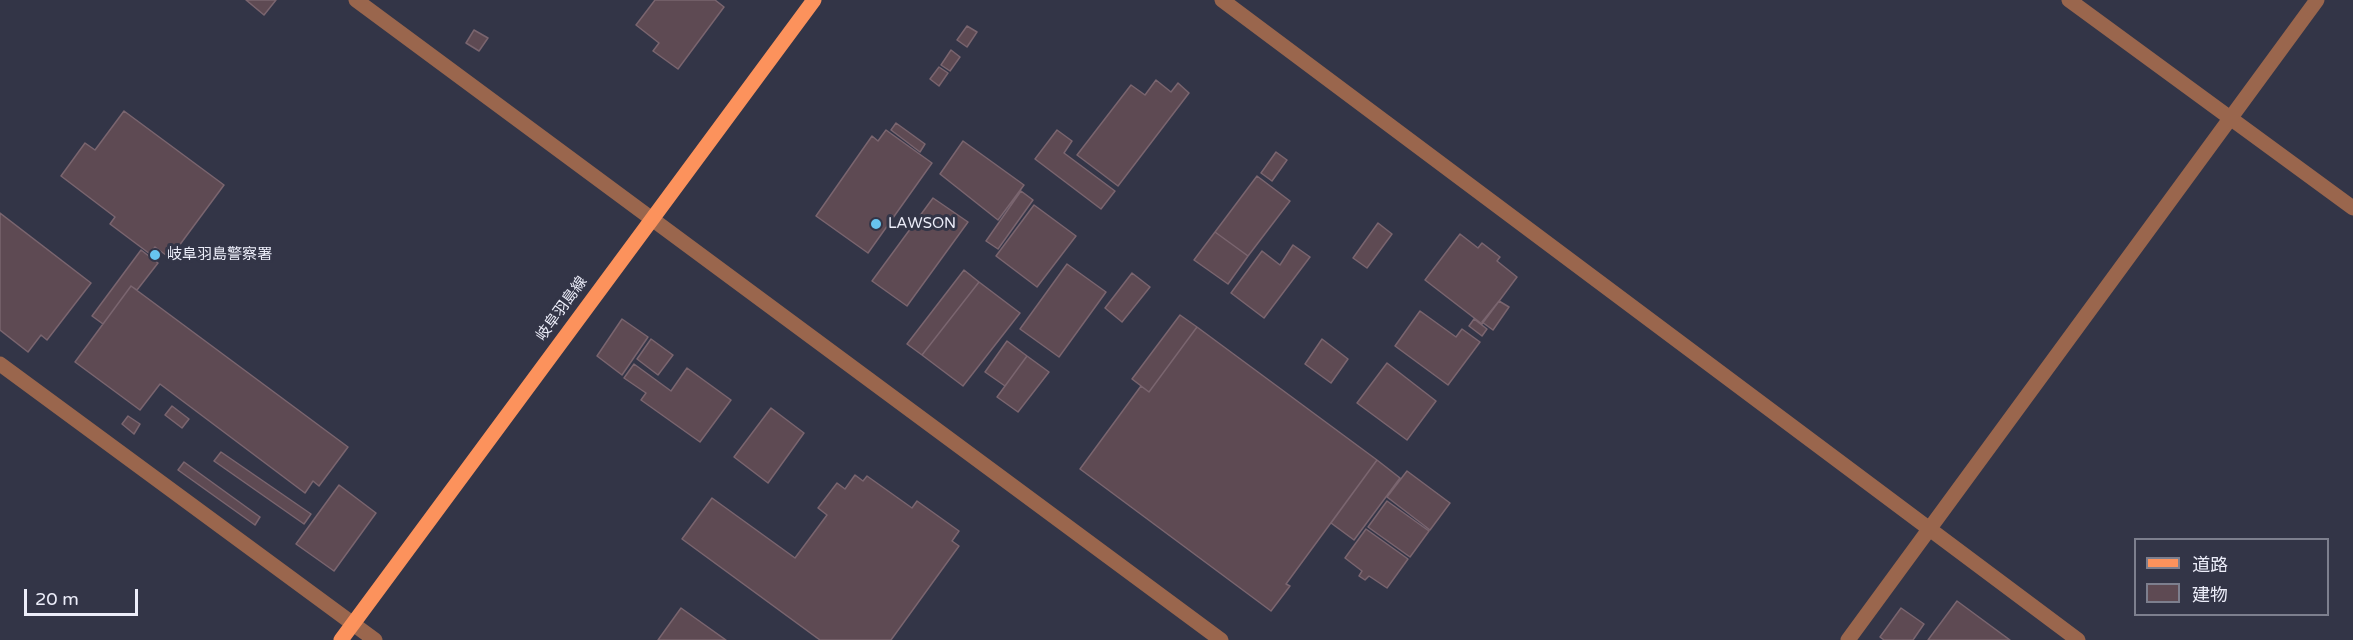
<!DOCTYPE html>
<html>
<head>
<meta charset="utf-8">
<style>
	body { margin:0 }
	#map { position:relative; width:2353px; height:640px; overflow:hidden; background:#333547; font-family:"Varela Round","Noto Sans JP",sans-serif }
	canvas { display:block }
	.legend { position:absolute; left:2134px; top:538px; width:195px; height:78px; box-sizing:border-box; background:#333547; border:2px solid #7d7f8e; margin:0; padding:8px 10px; list-style:none; font-size:18px; color:#ecedf9 }
	.legend li { display:flex; align-items:center; gap:12px; height:30px }
	.legend b { width:30px; border:2px solid #7d7f8e }
	.scale { position:absolute; left:24px; top:589px; width:114px; height:27px; box-sizing:border-box; border:3px solid #ecedf9; border-top:0; padding-left:8px; font-size:18px; line-height:21px; white-space:nowrap; color:#ecedf9; -webkit-text-stroke:4px #333547; paint-order:stroke }
</style>
</head>
<body>
<div id="map">
<canvas width="2353" height="640"></canvas>
<ul class="legend">
<li><b style="height:8px;background:#fc925c"></b>道路</li>
<li><b style="height:16px;background:#5e4a53"></b>建物</li>
</ul>
<div class="scale">20 m</div>
</div>
<script>
const g = document.querySelector('canvas').getContext('2d');
g.lineJoin = 'round';
function fillPath(path, color) { g.fillStyle = color; g.fill(path, 'evenodd'); }
function trace(path, color, width, dash) { g.strokeStyle = color; g.lineWidth = width; g.lineCap = dash ? 'butt' : 'round'; g.setLineDash(dash || []); g.stroke(path); }
function drawText(font, color, halo, rows, align = 'center') {
  g.font = font + ' "Varela Round","Noto Sans JP",sans-serif'; g.lineWidth = 6; g.setLineDash([]); g.textBaseline = 'middle'; g.strokeStyle = halo; g.fillStyle = color; for (const [text, x, y, turn = 0] of rows) {
    g.save(); g.translate(x, y); g.rotate((+turn || 0) * Math.PI / 180); g.textAlign = isNaN(turn) ? turn : align; if (halo) g.strokeText(text, 0, 0); g.fillText(text, 0, 0); g.restore();
  }
}
const building = new Path2D(`
	M246,0H276L264,15Z
	M655,0H715L724,7L678,69L653,51L659,43L636,25Z
	M967,26L977,32L967,47L957,40Z
	M474,30L488,38L479,51L466,43Z
	M951,50L960,57L950,71L941,65Z
	M939,67L948,73L939,86L930,79Z
	M1156,80L1171,92L1178,83L1189,93L1118,186L1077,155L1131,85L1145,95Z
	M124,111L224,185L170,258L155,247L150,254L110,224L115,217L61,176L85,143L95,150Z
	M896,123L925,144L920,152L891,130Z
	M886,130L932,163L868,253L816,216L872,136L878,141Z
	M1057,130L1072,141L1064,153L1115,191L1101,209L1035,159Z
	M963,141L1024,185L998,220L940,174Z
	M1276,152L1287,160L1272,181L1261,173Z
	M1257,176L1290,201L1248,256L1215,232Z
	M1021,191L1033,200L998,249L986,241Z
	M933,198L968,222L907,306L872,281Z
	M1034,205L1076,236L1037,287L996,256Z
	M0,213L91,283L47,340L41,335L28,352L0,330Z
	M1378,223L1392,234L1367,268L1353,258Z
	M1215,232L1248,256L1228,284L1194,260Z
	M1460,234L1478,248L1482,243L1500,257L1497,261L1517,277L1482,324L1425,280Z
	M1293,245L1310,257L1264,318L1231,293L1262,251L1280,265Z
	M141,250L158,263L137,290L131,286L103,324L92,316Z
	M1067,264L1106,292L1059,357L1020,329Z
	M964,270L979,282L922,355L907,344Z
	M1132,273L1150,287L1122,322L1105,308Z
	M979,282L1020,313L963,386L922,355Z
	M131,286L348,447L319,486L313,481L305,493L160,384L140,410L75,362Z
	M1499,301L1509,307L1493,330L1482,322Z
	M1420,311L1456,337L1462,329L1480,342L1448,385L1395,346Z
	M1180,315L1197,327L1149,392L1132,379Z
	M622,319L648,337L622,375L597,356Z
	M1474,319L1487,329L1482,336L1469,326Z
	M1197,327L1377,460L1286,584L1290,586L1271,611L1080,469L1141,386L1149,392Z
	M651,339L673,355L658,375L637,359Z
	M1322,339L1348,359L1331,383L1305,364Z
	M1007,341L1027,356L1005,386L985,372Z
	M1027,356L1049,372L1018,412L997,397Z
	M1387,363L1436,401L1407,440L1357,403Z
	M634,364L671,391L687,368L731,400L700,442L641,400L646,393L624,378Z
	M172,406L189,419L182,428L165,415Z
	M771,408L804,433L768,483L734,457Z
	M128,416L140,424L134,434L122,424Z
	M221,452L311,514L304,524L214,461Z
	M1377,460L1400,478L1354,540L1331,523Z
	M184,462L260,517L255,525L178,470Z
	M1407,471L1450,503L1430,530L1387,497Z
	M855,475L863,481L867,476L912,508L917,501L959,531L952,541L959,546L891,640H820L682,539L712,498L795,558L827,515L818,508L837,483L845,489Z
	M339,485L376,513L334,571L296,544Z
	M1387,501L1429,531L1410,557L1368,527Z
	M1366,529L1408,559L1387,588L1369,576L1365,580L1359,576L1362,571L1345,558Z
	M1957,601L2010,640H1928Z
	M681,608L726,640H658Z
	M1901,608L1924,624L1913,640H1884L1880,637Z`);
const minor = new Path2D(`
	M356,0L1221,640
	M1222,0L2078,640
	M2069,0L2353,208
	M0,364L375,640
	M1848,640L2317,0`);
const major = new Path2D(`
	M341,640L814,0`);
const markers = [
	[876,224,6,"#67c4ef"],
	[155,255,6,"#67c4ef"]
];
const poiNames = [
	["LAWSON",888,224],
	["岐阜羽島警察署",167,255]
];
const streetNames = [
	["岐阜羽島線",562,309,-54]
];
fillPath(building, '#5e4a53');
trace(building, '#7a656f', 1.5);
trace(minor, '#9a664d', 15);
trace(major, '#fc925c', 15);
for (const [x, y, r, color] of markers) { const dot = new Path2D(); dot.arc(x, y, r, 0, 2 * Math.PI); g.fillStyle = color; g.fill(dot); trace(dot, '#333547', 2); }
drawText('15px', '#ecedf9', '#333547', poiNames, 'left');
drawText('15px', '#ecedf9', '#333547', streetNames);
</script>
</body>
</html>
